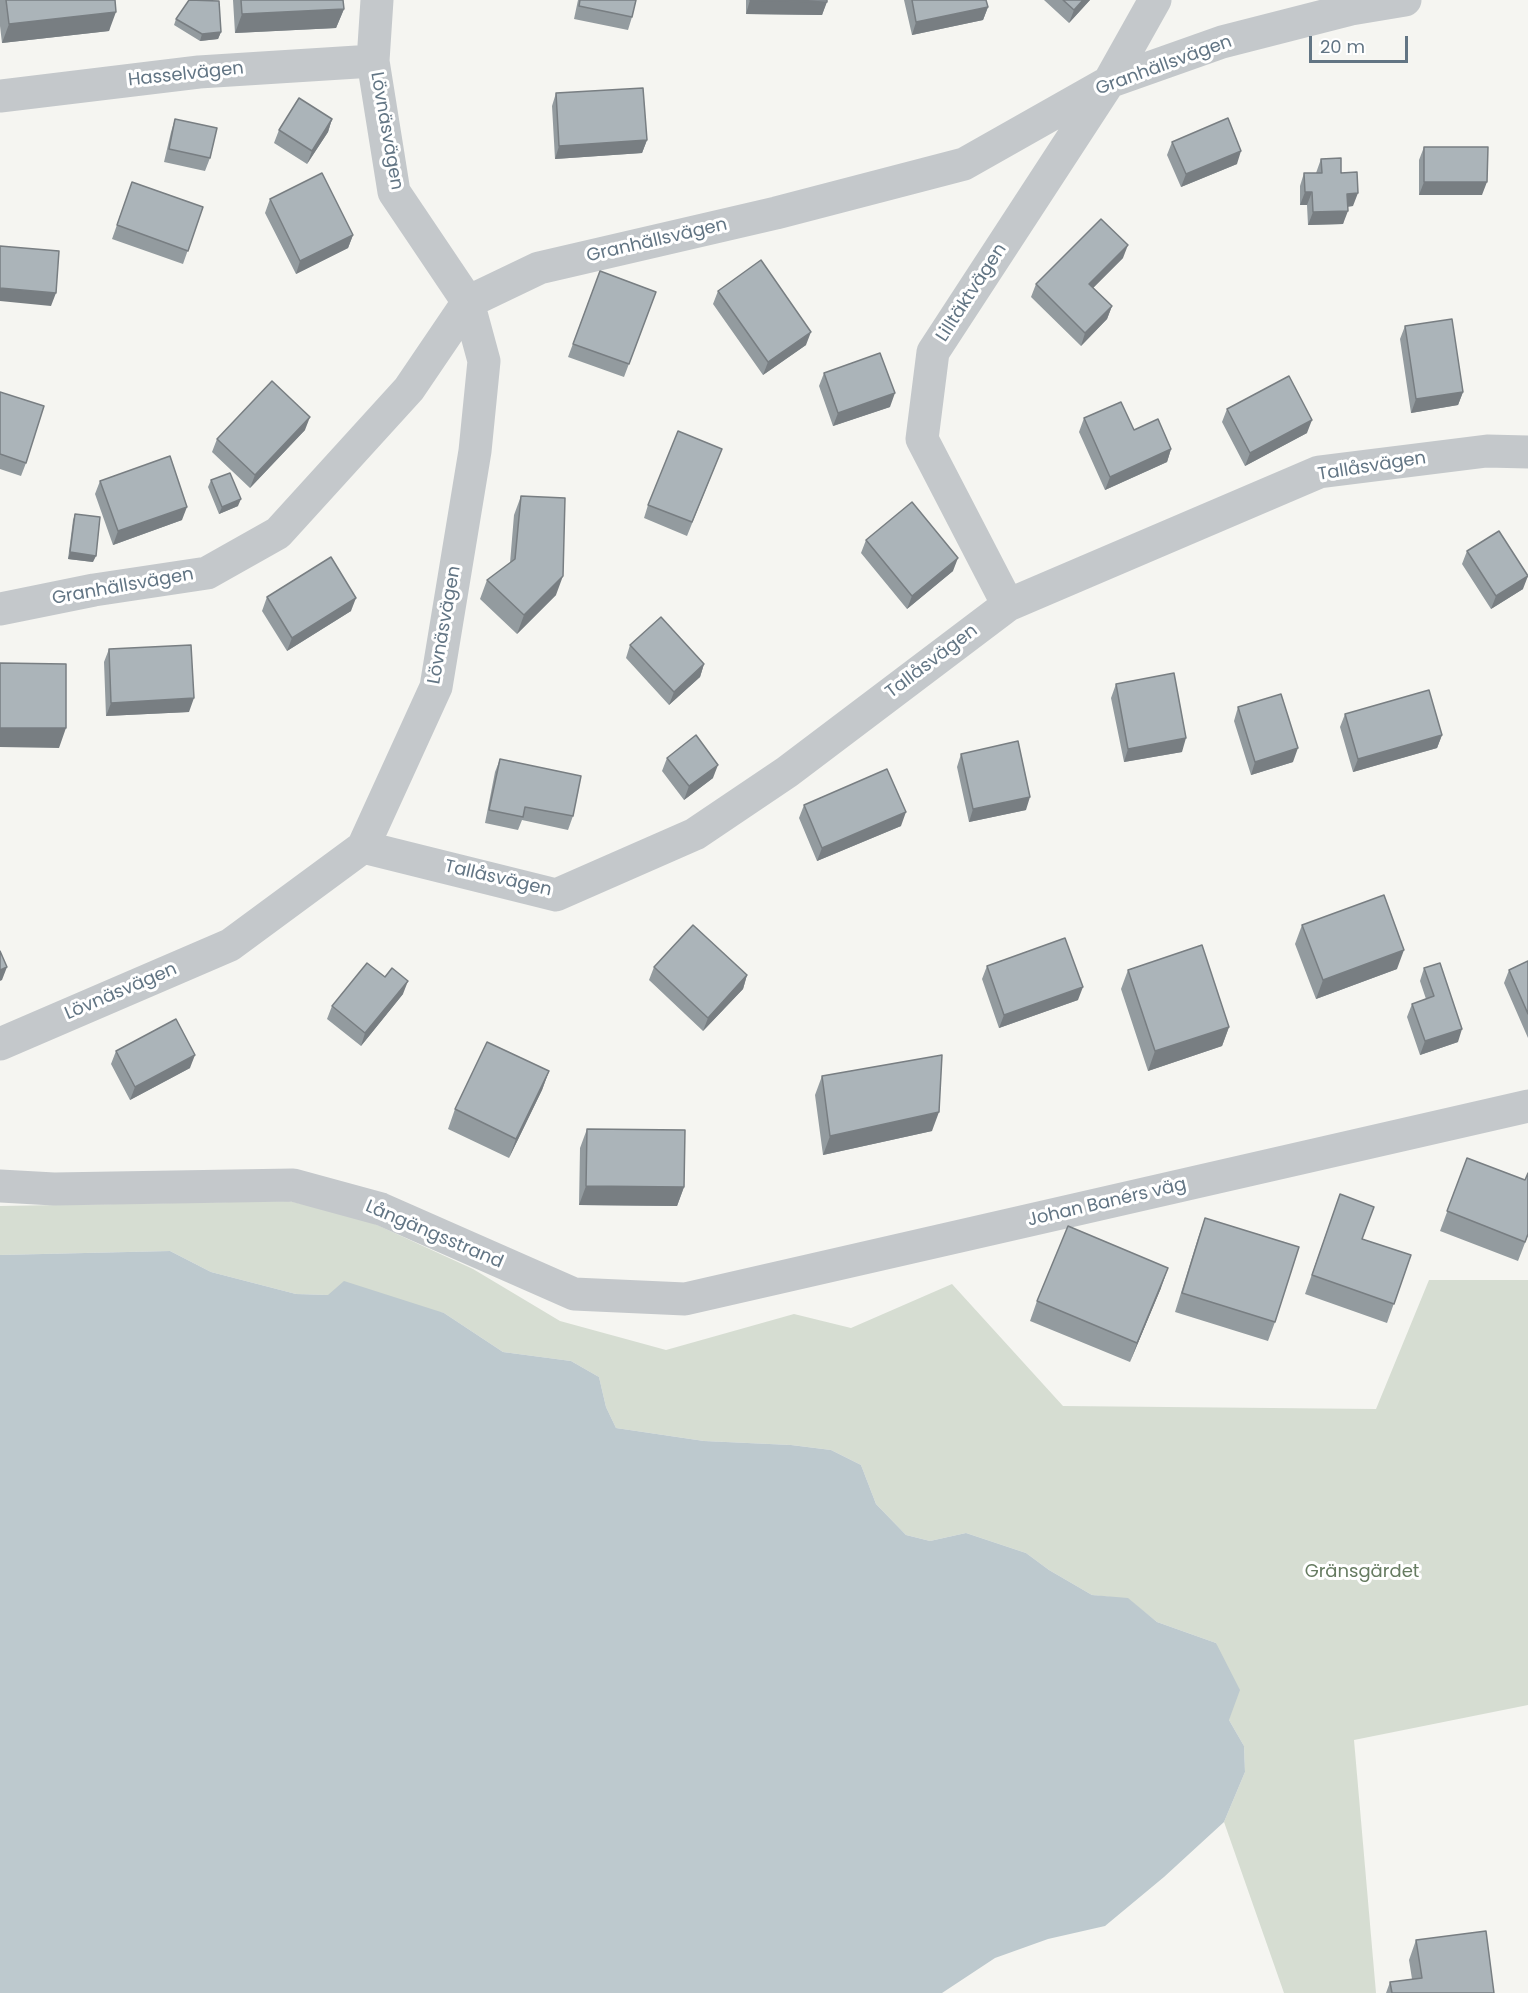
<!DOCTYPE html>
<html>
<head>
<meta charset="utf-8">
<style>
	body { margin:0 }
	#map { position:relative; width:1528px; height:1993px; overflow:hidden; background:#f5f5f1; font-family:Poppins,sans-serif }
	canvas { display:block }
	.scale { position:absolute; left:1309px; top:36px; width:99px; height:27px; box-sizing:border-box; border:3px solid #627584; border-top:0; padding-left:8px; font-size:18px; line-height:21px; white-space:nowrap; color:#627584; -webkit-text-stroke:4px #fff; paint-order:stroke }
</style>
</head>
<body>
<div id="map">
<canvas width="1528" height="1993"></canvas>
<div class="scale">20 m</div>
</div>
<script>
const g = document.querySelector('canvas').getContext('2d');
g.lineJoin = 'round';
function fillPath(path, color) { g.fillStyle = color; g.fill(path, 'evenodd'); }
function trace(path, color, width, dash) { g.strokeStyle = color; g.lineWidth = width; g.lineCap = dash ? 'butt' : 'round'; g.setLineDash(dash || []); g.stroke(path); }
function drawText(font, color, halo, rows, align = 'center') {
  g.font = font + ' Poppins,sans-serif'; g.lineWidth = 6; g.setLineDash([]); g.textBaseline = 'middle'; g.strokeStyle = halo; g.fillStyle = color; for (const [text, x, y, turn = 0] of rows) {
    g.save(); g.translate(x, y); g.rotate((+turn || 0) * Math.PI / 180); g.textAlign = isNaN(turn) ? turn : align; if (halo) g.strokeText(text, 0, 0); g.fillText(text, 0, 0); g.restore();
  }
}
const green = new Path2D(`
	M289,1201L362,1218L473,1269L560,1321L666,1350L794,1314L851,1328L952,1284L1063,1406L1376,1409L1429,1280H1528V1705L1354,1740L1376,1993H1284L1224,1822L1245,1772L1244,1746L1229,1720L1216,1643L1157,1622L1128,1599L1092,1595L1049,1570L1026,1553L966,1533L930,1541L906,1535L876,1504L861,1465L831,1450L791,1445L704,1441L616,1428L606,1407L599,1377L571,1361L503,1352L444,1313L328,1295L296,1294L211,1272L170,1251L0,1255V1206Z`);
const water = new Path2D(`
	M170,1251L211,1272L296,1294L328,1295L344,1281L444,1313L503,1352L571,1361L599,1377L606,1407L616,1428L704,1441L791,1445L831,1450L861,1465L876,1504L906,1535L930,1541L966,1533L1026,1553L1049,1570L1092,1595L1128,1598L1157,1622L1216,1643L1240,1690L1229,1720L1244,1746L1245,1772L1224,1822L1164,1877L1105,1926L1048,1939L995,1958L942,1993H0V1255Z`);
const street = new Path2D(`
	M0,96L199,72L373,61
	M1008,605L922,439L933,352L1109,82L1155,0
	M0,609L94,590L207,573L278,533L409,389L468,302L539,268L776,213L964,164L1109,82L1222,42L1351,9L1405,0
	M363,847L556,895L695,834L787,772L1008,605L1319,472L1487,451L1528,452
	M0,1044L230,945L363,847L436,687L475,451L484,361L468,302L394,192L373,61L377,0
	M0,1186L54,1189L293,1185L381,1209L574,1294L685,1299L1528,1106`);
const wall = new Path2D(`
	M0,0H115L109,31L2,43L0,26Z
	M233,0H343L344,9L336,28L235,33Z
	M578,0H636L632,17L628,30L574,19Z
	M746,0H827L822,15L746,14Z
	M904,0H986L988,7L983,20L912,35Z
	M1044,0H1090L1069,23Z
	M212,1L221,32L218,39L200,41L174,25L176,19Z
	M556,93L647,140L642,153L555,159L552,106Z
	M175,119L210,158L205,171L164,162L171,132Z
	M332,119L328,132L307,164L274,143L279,130Z
	M1172,142L1237,164L1181,187L1167,155Z
	M1424,147L1482,195H1419V160Z
	M1321,159L1341,173L1353,206L1347,207L1343,224L1308,225L1307,205H1300V186L1304,173H1316Z
	M132,182L203,207L183,264L112,239Z
	M270,199L353,235L348,248L296,274L265,213Z
	M1123,258L1093,288L1112,306L1107,319L1081,346L1031,297L1036,284Z
	M600,271L656,292L624,377L568,357Z
	M718,291L806,345L763,375L713,304Z
	M1405,326L1463,392L1458,405L1411,413L1400,339Z
	M824,373L890,407L833,426L819,386Z
	M0,392L26,463L21,476L0,469Z
	M1227,409L1307,433L1245,466L1222,422Z
	M1084,418L1134,430L1171,449L1167,462L1105,490L1079,432Z
	M305,430L250,488L212,452L217,439Z
	M722,449L687,536L644,518L648,505Z
	M211,480L238,506L219,514L208,487Z
	M100,481L182,520L113,545L95,494Z
	M521,496L556,595L517,634L480,599L487,580L510,563L514,515Z
	M75,514L93,562L68,559L73,520Z
	M866,540L953,571L907,609L861,553Z
	M1467,551L1523,589L1491,609L1462,564Z
	M267,597L351,611L287,651L262,611Z
	M630,645L704,664L700,677L669,705L626,658Z
	M109,649L189,712L106,716L104,662Z
	M1116,684L1182,752L1124,762L1111,698Z
	M1238,707L1293,762L1251,775L1234,721Z
	M1345,714L1442,735L1437,748L1353,772L1340,727Z
	M961,754L1026,810L969,822L957,767Z
	M667,758L713,778L684,800L662,771Z
	M500,759L573,816L568,830L522,820L518,830L485,823L495,772Z
	M804,805L901,826L817,861L799,818Z
	M1302,925L1397,969L1316,999L1295,944Z
	M1528,961V1038L1504,983L1509,970Z
	M987,966L1078,1000L999,1028L982,979Z
	M654,967L747,975L743,989L703,1031L649,980Z
	M1424,968L1458,1042L1420,1055L1407,1017L1412,1004L1426,999L1420,981Z
	M1128,970L1229,1027L1222,1046L1148,1071L1121,989Z
	M385,977L403,994L361,1046L327,1019L332,1006Z
	M116,1051L190,1068L130,1100L111,1064Z
	M549,1071L542,1090L509,1158L448,1129L455,1109Z
	M822,1076L932,1131L823,1155L815,1095Z
	M587,1129L684,1187L677,1206L579,1205L580,1148Z
	M1467,1158L1525,1180L1528,1235L1518,1261L1440,1231Z
	M1340,1194L1362,1239L1411,1255L1387,1323L1305,1294Z
	M1205,1218L1275,1322L1268,1341L1175,1312L1198,1238Z
	M1161,1288L1130,1362L1030,1321L1037,1301Z
	M1416,1940L1494,1993H1386L1390,1982L1412,1979L1409,1960Z`);
const shadedWall = new Path2D(`
	M750,0L827,2L822,15L746,14Z
	M1083,0H1090L1069,23L1074,10Z
	M988,7L983,20L912,35L916,22Z
	M344,9L336,28L235,33L242,14Z
	M116,12L109,31L2,43L9,24Z
	M221,32L218,39L200,41L202,34Z
	M332,119L328,132L307,164L312,151Z
	M647,140L642,153L555,159L559,146Z
	M1241,151L1237,164L1181,187L1186,174Z
	M1424,182H1487L1482,195H1419Z
	M1305,192H1312L1307,205H1300Z
	M1358,193L1353,206L1342,207L1347,194Z
	M1348,211L1343,224L1308,225L1313,212Z
	M353,235L348,248L296,274L300,261Z
	M1128,245L1123,258L1084,297L1089,284Z
	M0,288L56,293L51,306L0,301Z
	M1112,306L1107,319L1081,346L1085,333Z
	M811,332L806,345L763,375L768,362Z
	M1463,392L1458,405L1411,413L1416,399Z
	M895,393L890,407L833,426L838,413Z
	M310,417L305,430L250,488L255,475Z
	M1312,420L1307,433L1245,466L1250,453Z
	M1171,449L1167,462L1105,490L1110,477Z
	M241,499L238,506L219,514L222,507Z
	M187,507L182,520L113,545L118,531Z
	M70,552L96,556L93,562L68,559Z
	M958,558L953,571L907,609L912,596Z
	M563,576L556,595L517,634L524,615Z
	M1528,576L1523,589L1491,609L1496,596Z
	M356,598L351,611L287,651L292,638Z
	M704,664L700,677L669,705L674,692Z
	M194,698L189,712L106,716L111,703Z
	M0,728H66L59,748L0,747Z
	M1442,735L1437,748L1353,772L1358,759Z
	M1186,738L1182,752L1124,762L1128,749Z
	M1298,748L1293,762L1251,775L1255,762Z
	M718,765L713,778L684,800L689,786Z
	M1030,797L1026,810L969,822L973,809Z
	M906,812L901,826L817,861L822,848Z
	M1404,950L1397,969L1316,999L1323,980Z
	M7,967L2,980L0,981V970Z
	M747,975L743,989L703,1031L708,1018Z
	M408,981L403,994L361,1046L365,1033Z
	M1083,987L1078,1000L999,1028L1004,1015Z
	M1229,1027L1222,1046L1148,1071L1155,1051Z
	M1462,1029L1458,1042L1420,1055L1425,1041Z
	M195,1055L190,1068L130,1100L135,1087Z
	M549,1071L542,1090L509,1158L516,1139Z
	M939,1112L932,1131L823,1155L830,1136Z
	M586,1186L684,1187L677,1206L579,1205Z
	M1168,1268L1161,1288L1130,1362L1137,1343Z`);
const building = new Path2D(`
	M6,0H115L116,12L9,24Z
	M189,0L219,1L221,32L202,34L176,19Z
	M241,0H343L344,9L242,14Z
	M580,0H636L632,17L579,6Z
	M750,0H827V2Z
	M912,0H986L988,7L916,22Z
	M1063,0H1083L1074,10Z
	M643,88L647,140L559,146L556,93Z
	M299,98L332,119L312,151L279,130Z
	M1228,118L1241,151L1186,174L1172,142Z
	M175,119L217,128L210,158L169,149Z
	M1424,147H1488L1487,182H1424Z
	M1341,158V173L1357,172L1358,193L1347,194L1348,211L1313,212L1312,192H1305L1304,173H1322L1321,159Z
	M322,173L353,235L300,261L270,199Z
	M132,182L203,207L188,251L117,225Z
	M1101,219L1128,245L1089,284L1112,306L1085,333L1036,284Z
	M0,246L59,251L56,293L0,288Z
	M761,260L811,332L768,362L718,291Z
	M600,271L656,292L629,364L573,344Z
	M1452,319L1463,392L1416,399L1405,326Z
	M880,353L895,393L838,413L824,373Z
	M1289,376L1312,420L1250,453L1227,409Z
	M272,381L310,417L255,475L217,439Z
	M0,392L44,406L26,463L0,454Z
	M1121,402L1134,430L1158,419L1171,449L1110,477L1084,418Z
	M678,431L722,449L692,522L648,505Z
	M170,456L187,507L118,531L100,481Z
	M230,473L241,499L222,507L211,480Z
	M521,496L565,498L563,576L524,615L487,580L515,559Z
	M912,502L958,558L912,596L866,540Z
	M75,514L100,517L96,556L70,552Z
	M1499,531L1528,576L1496,596L1467,551Z
	M331,557L356,598L292,638L267,597Z
	M661,617L704,664L674,692L630,645Z
	M191,645L194,698L111,703L109,649Z
	M0,663L66,664V728H0Z
	M1174,673L1186,738L1128,749L1116,684Z
	M1429,690L1442,735L1358,759L1345,714Z
	M1281,694L1298,748L1255,762L1238,707Z
	M696,735L718,765L689,786L667,758Z
	M1018,741L1030,797L973,809L961,754Z
	M500,759L581,776L573,816L525,807L523,817L489,810Z
	M887,769L906,812L822,848L804,805Z
	M1384,895L1404,950L1323,980L1302,925Z
	M693,925L747,975L708,1018L654,967Z
	M1065,938L1083,987L1004,1015L987,966Z
	M1202,945L1229,1027L1155,1051L1128,970Z
	M0,951L7,967L0,970Z
	M1528,961V1014L1509,970Z
	M367,963L385,977L392,968L408,981L365,1033L332,1006Z
	M1440,963L1462,1029L1425,1041L1412,1004L1434,996L1424,968Z
	M176,1019L195,1055L135,1087L116,1051Z
	M487,1042L549,1071L516,1139L455,1109Z
	M942,1055L939,1112L830,1136L822,1076Z
	M587,1129L685,1130L684,1187L586,1186Z
	M1467,1158L1525,1180L1528,1173V1234L1525,1242L1447,1211Z
	M1340,1194L1374,1207L1362,1239L1411,1255L1394,1304L1312,1275Z
	M1205,1218L1299,1247L1275,1322L1182,1293Z
	M1068,1226L1168,1268L1137,1343L1037,1301Z
	M1486,1931L1494,1993H1392L1390,1982L1422,1978L1416,1940Z`);
const streetNames = [
	["Granhällsvägen",1164,66,-20],
	["Hasselvägen",186,75,-6],
	["Lövnäsvägen",386,131,80],
	["Granhällsvägen",657,241,-13],
	["Lilltäktvägen",972,293,-57],
	["Tallåsvägen",1372,467,-9],
	["Granhällsvägen",123,587,-10],
	["Lövnäsvägen",445,625,-80],
	["Tallåsvägen",932,662,-37],
	["Tallåsvägen",498,879,13],
	["Lövnäsvägen",121,992,-23],
	["Johan Banérs väg",1107,1203,-13],
	["Långängsstrand",434,1235,23]
];
const parkNames = [
	["Gränsgärdet",1362,1572]
];
fillPath(green, '#d6ddd2');
fillPath(water, '#bdc9ce');
trace(street, '#c4c8cb', 33);
fillPath(wall, '#939b9f');
fillPath(shadedWall, '#787e82');
fillPath(building, '#abb4b9');
trace(building, '#787e82', 1.5);
drawText('18px', '#627584', '#fff', streetNames);
drawText('18px', '#667b61', '#fff', parkNames);
</script>
</body>
</html>
